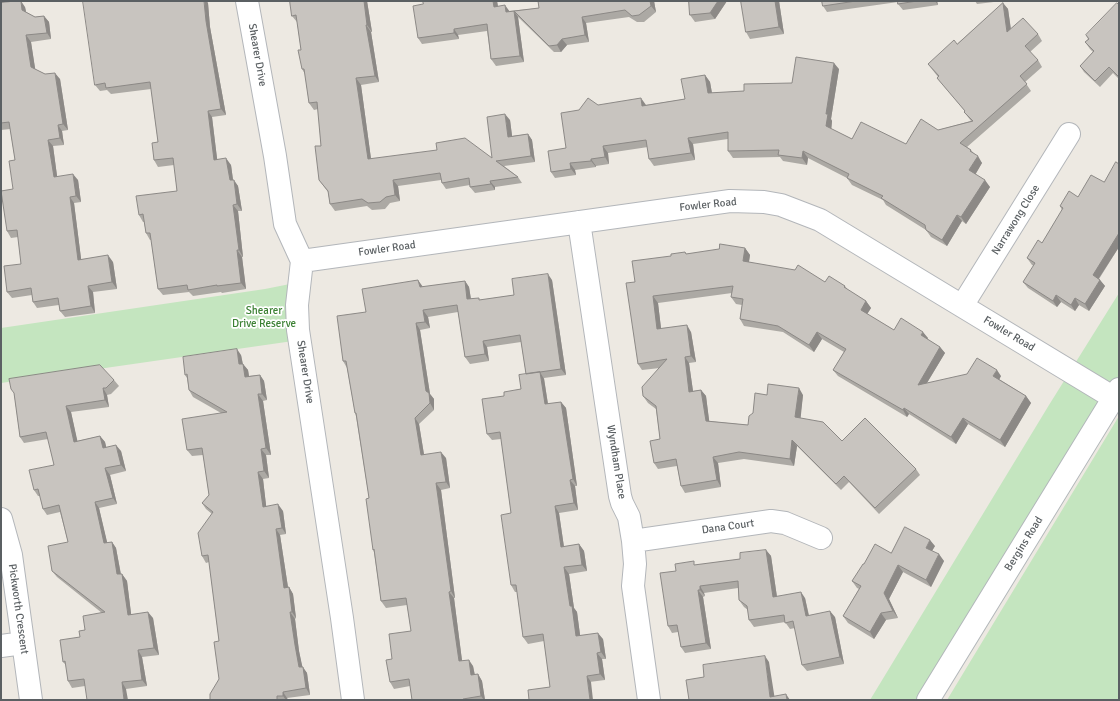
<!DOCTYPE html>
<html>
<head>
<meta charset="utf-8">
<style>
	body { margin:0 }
	#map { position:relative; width:1120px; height:701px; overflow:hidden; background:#ede9e2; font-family:Signika,sans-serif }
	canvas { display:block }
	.frame { position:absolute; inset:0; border:2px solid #5b6063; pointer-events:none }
</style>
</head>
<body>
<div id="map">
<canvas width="1120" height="701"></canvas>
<div class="frame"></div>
</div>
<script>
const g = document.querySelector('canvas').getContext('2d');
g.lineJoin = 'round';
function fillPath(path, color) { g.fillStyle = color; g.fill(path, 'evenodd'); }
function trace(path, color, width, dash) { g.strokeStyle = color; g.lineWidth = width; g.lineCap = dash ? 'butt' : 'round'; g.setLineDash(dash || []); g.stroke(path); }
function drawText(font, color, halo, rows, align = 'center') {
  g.font = font + ' Signika,sans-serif'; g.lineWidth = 3.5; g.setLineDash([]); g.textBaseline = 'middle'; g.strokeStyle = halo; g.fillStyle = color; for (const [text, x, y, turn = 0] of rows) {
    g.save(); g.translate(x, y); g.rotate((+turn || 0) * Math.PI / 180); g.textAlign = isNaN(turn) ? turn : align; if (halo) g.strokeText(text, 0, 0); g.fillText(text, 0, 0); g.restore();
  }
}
const green = new Path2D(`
	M300,282V340L1,383V328L265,289Z
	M1119,293V389L934,700H870L1049,405Z
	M1119,416V700H947Z`);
const street = new Path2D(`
	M247,1L275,156L285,224L302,261L297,305L298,330L342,618L353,700
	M579,222L620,496L622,503L629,517L633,541L635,564L633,586L649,700
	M302,261L730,201L764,202L781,205L820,220L1114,398
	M962,306L1069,134
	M1,519L11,555L31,700
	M633,541L771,521L785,523L821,538
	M1,646L23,643`);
const secondary = new Path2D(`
	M928,700L1119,389`);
const wall = new Path2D(`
	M290,1H367L372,32H371L379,82L361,85L371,159L492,158L510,120L512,136L528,134L532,140L535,162L504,166L518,177L522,183L495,187V190L475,193L470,187V185L446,189L442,183L441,180L398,186L400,201L390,203L385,209L372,210L367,206L335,211L330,204L328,192L319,180L321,146L318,109L314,110L309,103L305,74L302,69L301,50L297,22L292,16Z
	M423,1H497L498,6L509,11L539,8L538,1H656H654L656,12L644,22H637L629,17L586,23L589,42L567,45L561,52H554L518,17L524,62L496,66L491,59L487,31L458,35L459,39L422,44L418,38L423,4Z
	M689,1H727L715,19L695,22L690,15Z
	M741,1H779L784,34L750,39L746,32Z
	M822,1H937L938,5L903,10L898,4V2L827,12L823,6Z
	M975,1H1002L977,4Z
	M1,3L25,7L26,12L35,17L44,16L49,22L51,39L31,42L35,69L45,74L60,79L68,130L62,131L64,145L53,146L57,176L78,180L81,202L74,203L81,259L113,262L117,289L93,292L95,313L65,317L60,311L59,305L37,308L33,302L32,295L12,298L7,292L21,264L18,237L11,238L7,231L13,189L15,160L10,129L1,130Z
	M208,3L210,27L226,115L212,117L217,159L231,165L233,180L238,186L242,211H238L243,257H242L246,289L222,293L221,292L193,296L189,292L163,295L158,289L151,240H150L146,233L144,222H143L139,215L177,191L174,165L158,167L154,160L158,142L151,89L111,94L107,90L100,91L95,85Z
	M1003,3L1008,9L1011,29L1038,34L1042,41L1030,52L1038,60L1042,67L1025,82L1031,91L967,147L971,150L982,163L975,174L990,187L966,224L962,221L947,246L931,237L926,230L886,205L883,200L852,185L847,178L808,158L807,165L783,161L780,157L733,158L728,151V139L693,144L695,160L654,166L649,159L648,147L608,153L609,164L596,166V167L575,170L576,175L555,178L551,172L566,148L579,110L598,105H646L685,99L705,75L710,82L712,93L744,91L792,83L839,69L831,119L832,121L831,129L852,139L906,144L938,130L971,121L964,112L965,111L942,84L937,78L938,77L928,64L957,44Z
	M1119,5V79L1113,73L1100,87L1084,72L1080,66L1093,52L1090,49L1085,42L1088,39L1086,35Z
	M1119,164V247L1099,279L1100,280L1105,286L1089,311L1079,305L1075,311L1061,302L1057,307L1028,288L1023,282L1034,266L1032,265L1027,258L1042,243L1062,210L1060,206L1078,197L1104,182Z
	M745,248L750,255L749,262L825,282L845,286L848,290L866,301L871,308L867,314L894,330L928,338L927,339L940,347L945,353L927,383L1001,376L999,379L1026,396L1031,403L1005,447L968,424L956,444L909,414L907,417L838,376L833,370L844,352L822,339L814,352L783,332L744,326L740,319L742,305L736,304L731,297L732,293L658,303L661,329L691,332L696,362L689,363L693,391L701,390L706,396L709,421L748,425L753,413L767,395H803L800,418L842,441L916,469L920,475L879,514L849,482L841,490L797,446L794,466L744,459L718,463L721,487L685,493L681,486L677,466L658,469L654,463L660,439L656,409L648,403L643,396L660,368L642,370L638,364L635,282L671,256L685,252L686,254Z
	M552,280L566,375L544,378L548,404L561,402L566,408L577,486H575L578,510L559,513L564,547L579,544L584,551L587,571L569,574L574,608L577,612L580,635L603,639L606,659H602L605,680L550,687L544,641L528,644L523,637L517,592H515L511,585V513L501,439L492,440L487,434L504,396L521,389L526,374L521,342L487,347L489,361L470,364L465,357L458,312L428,317L430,328L420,330L430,394L434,399V410L419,424L424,454L446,458L450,488L441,490L455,598H454L462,661L473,666L475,675L478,674L482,681L485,700H412L410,686L394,689L390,682L392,659L411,631L407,605L386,608L381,601L374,552L373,550L369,498L356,416L355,413L347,368L343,361L366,312L423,287L465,281L469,287L471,299L480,300L514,295Z
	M241,355L243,364L248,370L249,376L260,375L264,381L267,400L263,401L271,455H266L269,478L263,479L266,506L283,511L286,534L280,535L288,587H289L293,594L296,618L295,619L299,651L302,667L307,673L310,695L287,698L288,700H210L219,679V641L209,562L206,563L202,556L212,514L206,509L202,503L209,495L203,455L192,456L187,450L221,413L193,397L189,390L187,378L185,375Z
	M114,380L119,386L111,394L107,395L109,407L71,412L77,441L100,436L105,442L106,447L121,451L126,471L110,475L117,504L99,508L107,543L112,542L116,548L121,574H122L127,581L131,614L153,618L159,655L142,657L147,686L126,689L85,686L72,688L68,681L66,665L63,662L85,630L102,613L57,577L52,571L68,542L60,512L47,515L43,509L40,496H38L34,490L54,465L48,439L24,443L20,437L14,393Z
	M935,546L932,551L944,561L931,587L903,572L889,599L898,618L886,620L874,639L848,623L843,616L859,589L857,588L852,581L864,564L891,553Z
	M766,550L771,556L777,597L805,598L809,615L835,617L844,664L807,671L802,665L795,628L790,629L785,622L754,627L749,620L748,610L744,607L739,600L738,588L704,593L705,596L703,597L711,649L685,653L681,647L678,632L672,633L668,626L676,571L697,565L740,559Z`);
const shadedWall = new Path2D(`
	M21,1L25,7L27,16L22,10Z
	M204,1H207L208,3L210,27L226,115L221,109L206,21Z
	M364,1H367L372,32L367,25Z
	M493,1H497L499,13L494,7Z
	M650,1H654L656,12L651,6Z
	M718,1H727L715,19L710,13Z
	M775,1H779L784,34L779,27Z
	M935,1H937L938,5Z
	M1003,3L1008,9L1012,38L1007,32Z
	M505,5L510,12H506Z
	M514,11L518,17L524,62L520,56Z
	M44,16L49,22L51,39L47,33Z
	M582,17L586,23L589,42L585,35Z
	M366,25L371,32L379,82L375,76Z
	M454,29L458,35L459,39L454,33Z
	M26,35L31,42L36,74L31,67Z
	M562,39L567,45L561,52L557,45Z
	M834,63L839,69L831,119L832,121L831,133L826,126V114Z
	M55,73L60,79L68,130L63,124Z
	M705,75L710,82L713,99L708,93Z
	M356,78L361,85L372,166L368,159Z
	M641,98L646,105L647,112L642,106Z
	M208,111L212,117L218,166L214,160Z
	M505,114L510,120L513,143L508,137Z
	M58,125L62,131L64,145L60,138Z
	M528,134L532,140L535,162L531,156Z
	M688,138L693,144L695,160L691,153Z
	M48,140L53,146L58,183L54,177Z
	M603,146L608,153L609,164L605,157Z
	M803,151L808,158L807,165L802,158Z
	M978,156L982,163L974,177L969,170Z
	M226,158L231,165L234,187L230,180Z
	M591,159L596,166V167L591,161Z
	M570,163L575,170L576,175L571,169Z
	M73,174L78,180L81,202L76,196Z
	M234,180L238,186L242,211L237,204Z
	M393,180L398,186L400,201L395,195Z
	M985,180L990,187L966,224L961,217Z
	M490,181L495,187V190L491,184Z
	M70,197L74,203L82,266L78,260Z
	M233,205L238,211L243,257L239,250Z
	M957,215L962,221L947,246L942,240Z
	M1119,233V247L1097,281L1093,275Z
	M745,248L750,255L748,267L743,261Z
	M237,250L242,257L246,289L241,283Z
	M108,255L113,262L117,289L112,282Z
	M548,274L552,280L566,375L561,369Z
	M418,280L423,287H420Z
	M1100,280L1105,286L1089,311L1085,304Z
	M465,281L469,287L472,306L467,299Z
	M88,286L93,292L95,313L91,306Z
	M1056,295L1061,302L1057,307L1053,301Z
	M653,296L658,303L662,336L657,329Z
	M1075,298L1079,305L1075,311L1071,305Z
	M866,301L871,308L866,316L861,310Z
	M423,310L428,317L430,328L425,322Z
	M416,323L420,330L430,394L434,399V410L430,403L426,391Z
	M687,325L691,332L696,362L691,356Z
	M817,332L822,339L814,352L809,345Z
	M923,332L928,338L926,342L921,335Z
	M483,341L487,347L489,361L485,354Z
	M940,347L945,353L922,391L918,385Z
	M237,349L241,355L244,371L239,364Z
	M685,357L689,363L694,398L689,392Z
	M243,364L248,370L250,383L245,377Z
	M997,370L1001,376L998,382L993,376Z
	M540,372L544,379L549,411L545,404Z
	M260,375L264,381L267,400L262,394Z
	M103,388L107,395L109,407L105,400Z
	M799,388L803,395L800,424L795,417Z
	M701,390L706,396L710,427L706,421Z
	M258,394L263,401L271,455L266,448Z
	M1026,396L1031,403L1005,447L1000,440Z
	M561,402L566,408L577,486L573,479Z
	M66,406L71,412L79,448L74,442Z
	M904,408L909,414L907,417L903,410Z
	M415,418L419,424L425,461L421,455Z
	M963,418L968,424L956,444L951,437Z
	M100,436L105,442L108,454L103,448Z
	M792,440L797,446L794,466L790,459Z
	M116,445L121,451L126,471L121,465Z
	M261,449L266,455L269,478L264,471Z
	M441,452L446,458L450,488L446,482Z
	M713,457L718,463L721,487L717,480Z
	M105,468L110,475L117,504L113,498Z
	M258,472L263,479L267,513L263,507Z
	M570,480L575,486L578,510L574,503Z
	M436,483L441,490L455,598L451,591Z
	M95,502L99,508L109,550L104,543Z
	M278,504L283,511L286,534L282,528Z
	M555,506L559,513L565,554L561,547Z
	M276,529L280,535L289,594L284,588Z
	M930,540L935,546L930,554L926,548Z
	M112,542L116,548L122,581L117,574Z
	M579,544L584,551L587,571L582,565Z
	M766,550L771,556L778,604L773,597Z
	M939,554L944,561L931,587L926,580Z
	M898,565L903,572L889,599L898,618L893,611L884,593Z
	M564,567L569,574L574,608L577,612L581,642L576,636L570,606Z
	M122,574L127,581L132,621L128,615Z
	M700,586L704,593L705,596L700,590Z
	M289,587L293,594L296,618L292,612Z
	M698,590L703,597L711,649L706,643Z
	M449,592L454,598L463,668L459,661Z
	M801,592L805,598L810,622L806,616Z
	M830,611L835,617L844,664L840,657Z
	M148,612L153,618L159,655L154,648Z
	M290,612L295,619L299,651L304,674L299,667L295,645Z
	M881,613L886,620L874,639L870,632Z
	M598,633L603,639L606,659L601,652Z
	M138,650L142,657L147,686L142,680Z
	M597,653L602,659L605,680L600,674Z
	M765,656L769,662L775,700L770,697Z
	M469,660L473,666L476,682L471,675Z
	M303,667L307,673L310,695L306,688Z
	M478,674L482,681L485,700H484L481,696Z
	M587,676L591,682L593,700H590Z
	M122,682L126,689L128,700H124Z
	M283,692L287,698L288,700H286L283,696Z
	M786,694L790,700H787Z`);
const building = new Path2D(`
	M15,1H21L22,10L35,17L44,16L47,33L26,35L31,67L45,74L55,73L63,124L58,125L60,138L48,140L54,177L73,174L76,196L70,197L78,260L108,255L112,282L88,286L91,306L60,311L58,298L33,302L31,288L7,292L4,266L21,264L17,230L7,231L1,191L13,189L9,161L15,160L9,122L1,123V3Z
	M83,1H204L206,21L221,109L208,111L214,160L226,158L230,180H234L237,204L233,205L239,250H237L241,283L217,286V285L188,290L187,285L158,289L150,233H146L143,214L139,215L136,196L177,191L173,158L154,160L152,143L158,142L150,82L106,88L105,83L95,85Z
	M290,1H364L367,25H366L375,76L356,78L368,159L437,150L436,143L465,138L492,158L487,117L505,114L508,137L528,134L531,156L496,161L518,177L490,181L491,184L470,187L469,178L442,183L440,173L393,180L395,195L386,197L380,202L368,203L362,199L330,204L328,191L319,180L315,146H321L317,102L309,103L304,69H302L298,50H301L296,15L292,16Z
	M423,1H493L494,7L505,5L506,12L539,8L538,1H650L651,6L639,15L632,16L625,10L582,17L585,35L562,39L557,45L549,46L514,11L520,56L491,59L487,24L454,29V33L418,38L413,6L423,4Z
	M689,1H718L710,13L690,15Z
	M741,1H775L779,27L746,32Z
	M822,1H856L823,6Z
	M898,1H917L898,4Z
	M1003,3L1007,32L1023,18L1038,34L1025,46L1038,60L1020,76L1027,84L960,143L971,150L970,151L978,156L969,170L985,180L961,217L957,215L942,240L926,230L925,225L881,198L883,196L847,178L849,174L803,151L802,158L778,155L779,150L728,151V132L688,138L691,153L649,159L646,140L603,146L605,157L591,159V161L570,163L571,169L551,172L548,151L566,148L561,113L579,110L588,98L598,105L641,98L642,106L685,99L681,79L705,75L708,93L744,91V84L792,83L796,57L834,63L826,114H828L826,126L852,139L861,122L906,144L921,119L938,130L973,121L964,112L965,111L937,78L939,76L928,64L954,40L957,44Z
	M1117,3L1119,5V77L1109,67L1095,81L1080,66L1094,51L1085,42L1089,39L1086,35Z
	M1116,162L1119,164V233L1093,275L1100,280L1085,304L1075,298L1071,305L1056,295L1053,301L1023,282L1035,263L1027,258L1038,240L1042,243L1063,208L1060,206L1069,191L1078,197L1091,175L1104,182Z
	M720,244L745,248L743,261L795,270L798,265L825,282L829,276L845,286L844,287L866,301L861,310L894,330L901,318L923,332L921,335L940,347L918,385L967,374L977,358L997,370L993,376L1026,396L1000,440L963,418L951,437L904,408L903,410L833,370L846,349L817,332L809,345L778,326L740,319L743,299L731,297L733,286L653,296L657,329L687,325L691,356L685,357L689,392L701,390L706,421L748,425L749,416L753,413L755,393L767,395L768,384L799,388L795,417L823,422L842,441L865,418L916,469L875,508L844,476L836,484L792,440L790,459L739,452L713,457L717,480L681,486L676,459L654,463L650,441L660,439L656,406L643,396L642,387L667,359L638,364L626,283L635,282L632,261L671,256V254L685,252L686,254L719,249Z
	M548,274L561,369L526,374L520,335L483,341L485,354L465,357L457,305L423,310L425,322L416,323L426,391L429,393L430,403L415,418L421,455L441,452L446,482L436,483L451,591L449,592L459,661L469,660L471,675L478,674L481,696L463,699V700H412L409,679L390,682L386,660L392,659L389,634L411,631L406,598L381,601L374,549L373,550L366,499L369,498L356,413H355L346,361H343L337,316L366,312L362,289L418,280L420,287L465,281L467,299L479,298V300L514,295L512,279Z
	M237,349L239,364H243L245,377L260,375L262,394H258L266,448L261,449L264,471L258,472L263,507L278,504L282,528L276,529L284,588L289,587L292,612H290L295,645L299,667H303L306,688L283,692V696H277V700H210V694L219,679L214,642L219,641L208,555L202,556L198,533L213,512L202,503L209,495L202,448L187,450L182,419L227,412L189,390L187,374L185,375L183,357Z
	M100,365L114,380L106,388H103L105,400L66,406L74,442L100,436L103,448L116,445L121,465L105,468L113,498L95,502L104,543L112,542L117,574H122L128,615L148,612L154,648L138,650L142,680L122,682L124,700H87L84,679L68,681L65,661L63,662L60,640L80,637L79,631L85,630L83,616L105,612L52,571L48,546L68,542L59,505L43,509L38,489L34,490L29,470L54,465L46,432L20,437L14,393L11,389L9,379Z
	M540,372L545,404L561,402L573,479L570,480L574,503L555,506L561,547L579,544L582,565L564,567L570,606H572L576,636L598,633L601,652L597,653L600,674L587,676L590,700H529L528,690L550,687L543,634L523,637L516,585H511L501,515L511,513L500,432L487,434L482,399L504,396V392L521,389L519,375Z
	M905,527L930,540L926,548L939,554L926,580L898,565L884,593L893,611L881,613L870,632L843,616L861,586L852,581L863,564H864L875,544L891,553Z
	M766,550L773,597L801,592L806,616L830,611L840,657L802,665L793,621L785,623L784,615L749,620L747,606L739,600L738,581L700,586V590H698L706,643L681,647L677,625L668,626L660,573L676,571L675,564L694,561V565L740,559V553Z
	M765,656L770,697L786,694L787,700H689L686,680L704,677L703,665Z`);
const streetNames = [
	["Shearer Drive",257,55,80],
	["Fowler Road",708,205,-6],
	["Narrawong Close",1016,220,-58],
	["Fowler Road",387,249,-8],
	["Fowler Road",1009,334,31],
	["Shearer Drive",305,372,81],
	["Wyndham Place",616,462,81],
	["Dana Court",728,527,-8],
	["Bergins Road",1024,544,-58],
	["Pickworth Crescent",18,609,82]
];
const parkNames = [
	["Shearer",264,311],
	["Drive Reserve",264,324]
];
fillPath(green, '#c4e5bf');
trace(street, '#b3b6ba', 24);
trace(secondary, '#b2b7ba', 24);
trace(street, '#fff', 22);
trace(secondary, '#fff', 22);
fillPath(wall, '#aca9a4');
fillPath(shadedWall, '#8c8986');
fillPath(building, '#c8c4bf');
trace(building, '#8c8986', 1);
drawText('11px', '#5b6063', '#fff', streetNames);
drawText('11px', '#3c8134', '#fff', parkNames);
</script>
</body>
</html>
